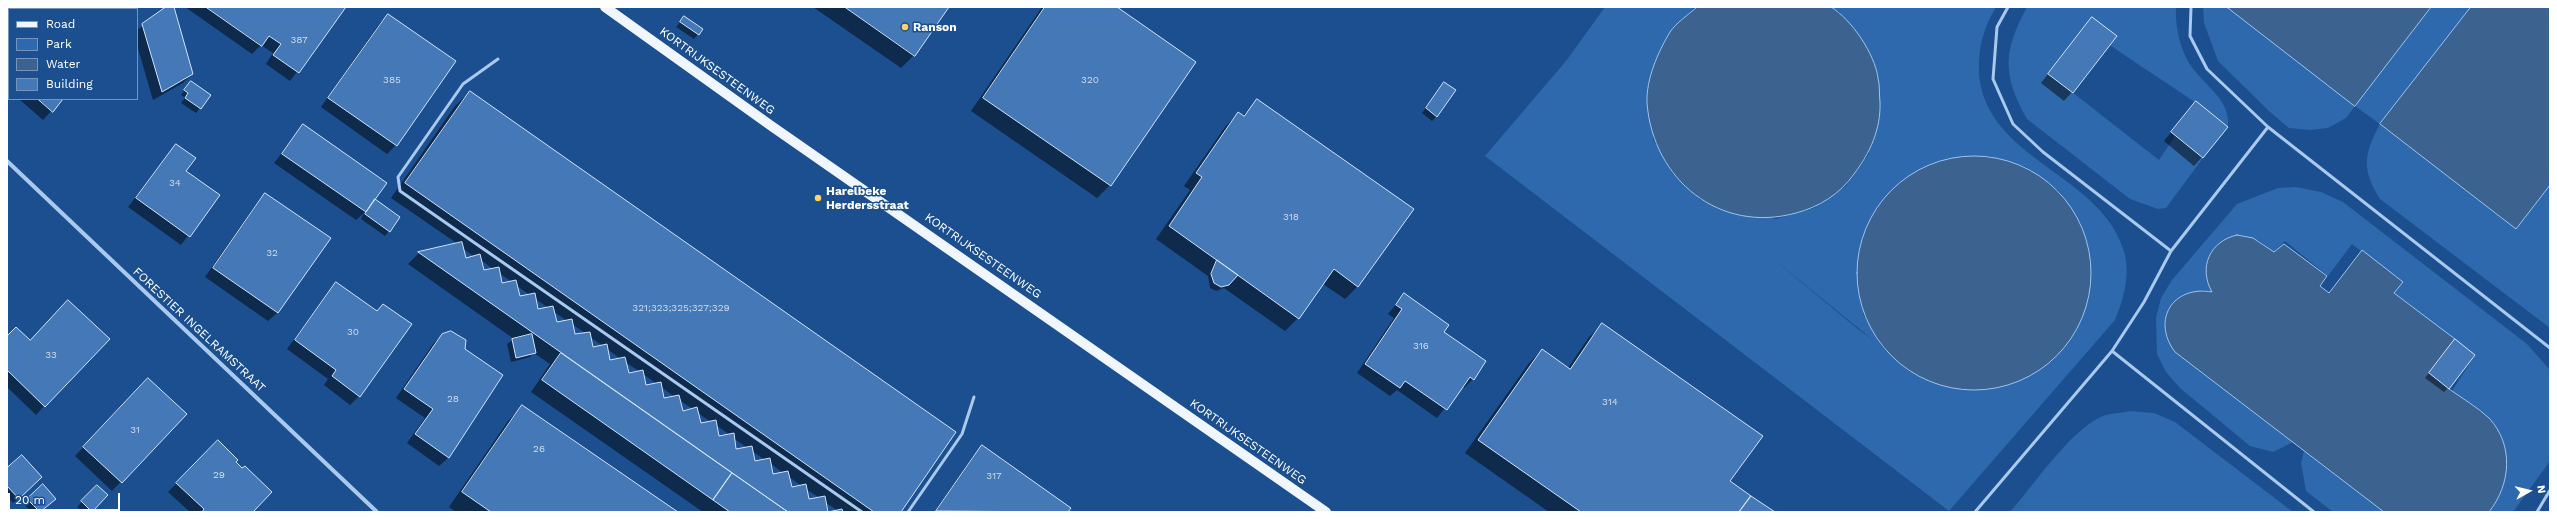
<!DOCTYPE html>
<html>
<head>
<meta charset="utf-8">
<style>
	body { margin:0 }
	#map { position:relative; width:2557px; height:519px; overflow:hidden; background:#1b4f8f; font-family:"Work Sans",sans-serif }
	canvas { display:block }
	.frame { position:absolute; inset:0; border:8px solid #fff; pointer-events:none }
	.legend { position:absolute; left:8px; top:8px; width:130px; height:92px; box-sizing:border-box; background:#1b4f8f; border:1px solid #7695bc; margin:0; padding:5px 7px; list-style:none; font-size:12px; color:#fff }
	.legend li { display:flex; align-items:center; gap:8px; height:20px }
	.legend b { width:20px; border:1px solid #7695bc }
	.north { position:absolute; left:2509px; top:471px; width:40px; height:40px; -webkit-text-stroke:3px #1b4f8f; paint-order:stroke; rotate:82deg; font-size:11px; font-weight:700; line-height:16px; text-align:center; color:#fff }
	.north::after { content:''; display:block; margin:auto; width:14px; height:18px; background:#fff; clip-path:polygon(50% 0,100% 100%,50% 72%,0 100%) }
	.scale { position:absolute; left:8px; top:493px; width:112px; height:18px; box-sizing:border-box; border:2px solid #fff; border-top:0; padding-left:5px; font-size:12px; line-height:14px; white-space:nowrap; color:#fff; -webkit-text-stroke:3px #1b4f8f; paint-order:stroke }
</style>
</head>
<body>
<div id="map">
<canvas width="2557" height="519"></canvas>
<div class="frame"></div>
<ul class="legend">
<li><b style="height:5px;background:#f0f6ff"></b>Road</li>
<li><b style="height:11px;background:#2e69ad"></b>Park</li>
<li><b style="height:11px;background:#3c6290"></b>Water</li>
<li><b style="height:11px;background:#4478b7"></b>Building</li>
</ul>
<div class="north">N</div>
<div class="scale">20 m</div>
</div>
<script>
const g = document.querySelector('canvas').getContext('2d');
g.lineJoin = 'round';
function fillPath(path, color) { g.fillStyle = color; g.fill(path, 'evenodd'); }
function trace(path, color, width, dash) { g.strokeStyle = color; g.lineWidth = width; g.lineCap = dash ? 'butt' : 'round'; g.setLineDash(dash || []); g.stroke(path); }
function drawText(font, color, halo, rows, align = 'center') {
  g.font = font + ' "Work Sans",sans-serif'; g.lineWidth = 3; g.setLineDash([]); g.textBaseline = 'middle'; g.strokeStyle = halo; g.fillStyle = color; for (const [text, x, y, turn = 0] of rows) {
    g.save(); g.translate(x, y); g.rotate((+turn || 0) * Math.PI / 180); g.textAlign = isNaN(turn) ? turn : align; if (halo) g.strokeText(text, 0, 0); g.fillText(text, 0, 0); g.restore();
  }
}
const green = new Path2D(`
	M1605,7H1695L1671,31L1653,139L1672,173L1701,200L1776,219L1814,208L1846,186L1869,154L1840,12L1831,7H1996C1983,29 1978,48 1979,73C1985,161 2105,174 2125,255C2130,278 2123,300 2115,320L1949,511L1485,156L1566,61ZM1988,156L2026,167L2059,191L2081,224L2089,298L2075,333L2051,362L1910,372L1882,347L1863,314ZM1766,253L1873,340L1859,330Z
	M2027,7H2176C2175,27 2180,50 2191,66C2205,86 2231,100 2228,127C2191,97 2149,73 2110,45L2049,74L2159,160L2175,136L2203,158L2166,208L2158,209L2130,199L2027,119C2002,75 2003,51 2027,7Z
	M2203,7H2227L2355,105L2431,7H2471L2380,124L2516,229L2550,185V328L2380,199C2361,169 2364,154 2380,124L2355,106L2346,118L2328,128L2310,130L2289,128L2270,112L2218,61L2204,23Z
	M2296,187L2321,192L2343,202L2527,344L2550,370V461L2513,512H2489C2514,480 2511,438 2479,410C2471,403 2461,397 2452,391L2475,355L2394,293L2402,283L2352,244L2328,276L2285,241L2274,252L2258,240L2226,239C2208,250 2201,273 2213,292L2204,290L2165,328L2167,338L2175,352L2293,442L2273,452L2250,446L2180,388L2166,372L2157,354L2156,318L2161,298L2172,280L2237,204L2278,188Z
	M2130,411L2154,413L2175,422L2293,512H2010C2033,486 2072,428 2103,416C2111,413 2122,413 2130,411Z
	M2304,451L2384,512H2333L2306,491L2301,463Z`);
const water = new Path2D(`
	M1697,7H1831C1851,19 1875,54 1878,78C1880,86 1879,94 1880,102C1881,129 1870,153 1854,174C1840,194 1819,207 1796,213C1720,234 1653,180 1647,103C1646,79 1658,52 1670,32C1676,23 1688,15 1697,7Z
	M2227,7H2431L2355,106Z
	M2471,7H2550V185L2516,229L2380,124Z
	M1857 273a117 117 0 1 1 234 0a117 117 0 1 1-234 0Z
	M2237,235L2253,238L2274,252L2284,244L2327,276L2320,286L2329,293L2362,250L2403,282L2394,293L2455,339L2449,389C2462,398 2477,407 2489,418C2514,445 2511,484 2489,512H2384L2175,352C2151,320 2173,285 2212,292C2198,267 2210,241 2237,235Z`);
const shadow = new Path2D(`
	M168,7H173L192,74L183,83L153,100L137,45V30Z
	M185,7H345L290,81L266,64L273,53L261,45L252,54Z
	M813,7H948L914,55L901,68Z
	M1042,7H1115L1110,185L1097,198L971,111Z
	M388,15L396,145L387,154L321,107L379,24Z
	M685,17L702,29L694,39L676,27Z
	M2092,18L2072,92L2064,101L2041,83Z
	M9,33V91L7,89V35Z
	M1445,83L1437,116L1432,121L1422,113Z
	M187,87L209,95L196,113L181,103L185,98L181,95Z
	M470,92L899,512H831L838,511L825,502L827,512H703L531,392L550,364L534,353L530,357L511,362L507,344L514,339L408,264L419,253L458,244L391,198L455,106ZM462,248L475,257L465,259ZM481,260L493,269L483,271ZM499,273L512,282L502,284ZM517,286L530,295L519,298ZM534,298L549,308L537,311ZM553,311L567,321L556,323ZM572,324L585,333L574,336ZM590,337L603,346L592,348ZM607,349L621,359L610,361ZM625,362L639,371L628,374ZM643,374L657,384L645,386ZM661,387L675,397L663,399ZM679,400L693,409L682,412ZM698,413L711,422L700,425ZM716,425L730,435L718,437ZM733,438L748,448L736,450ZM752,451L765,460L754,462ZM770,463L783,473L772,475ZM789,477L802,486L791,488ZM806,489L820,498L809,500Z
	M19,99H62L43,120Z
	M1258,101L1358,286L1345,299L1323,284L1298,318L1285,331L1224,288L1216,291L1210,288L1208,276L1156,239L1190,190L1184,186L1225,127L1238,113L1242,116Z
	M2196,102L2202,157L2194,166L2164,141Z
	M303,126L374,199L389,231L385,236L361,219L364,213L356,220L274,163Z
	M176,145L185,171L219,195L181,245L128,207Z
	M265,194L329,238L277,313L268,321L205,277L257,203Z
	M336,283L359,396L350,405L324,385L328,379L287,349Z
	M1404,295L1443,332L1473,379L1464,388L1462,386L1437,418L1397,390L1390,396L1357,373L1394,318L1388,314Z
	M1603,324L1729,481L1773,512H1549L1465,453L1529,363L1542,350L1568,368L1589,337Z
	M442,335L502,376L448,458L439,466L407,443L425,418L396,398L433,344Z
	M7,337L44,406L36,415L7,387Z
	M2451,345L2448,388L2444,392L2425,378Z
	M140,388L185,414L112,491L75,456Z
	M522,407L676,512H456L449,507L508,421Z
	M218,441L250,512H190L168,492Z
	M983,446L1069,508L1067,512H934L974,455Z
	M7,470L36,482L13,503L7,496Z
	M43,486L55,499L41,512H31L24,504Z
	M97,486L106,495L91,512H83L77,507Z`);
const building = new Path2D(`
	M31,7H111L113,9H29Z
	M166,7H174L193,74L162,92L142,24Z
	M206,7H346L299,73L273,55L281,44L269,36L262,46Z
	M845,7H949L915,56Z
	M1045,7H1117L1196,62L1111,186L983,98Z
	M388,14L456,61L397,146L328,98Z
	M684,16L703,29L699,35L680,22Z
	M2092,17L2117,36L2073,93L2048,74Z
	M9,33V75L7,73V36Z
	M191,81L211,95L201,109L185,98L188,93L184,90Z
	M1444,82L1456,90L1437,117L1426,108Z
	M470,91L956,432L901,512H874L405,183Z
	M38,99H63L53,112Z
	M1257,99L1414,209L1358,287L1334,269L1299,319L1169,226L1202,177L1196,173L1238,112L1244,116Z
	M2196,101L2228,127L2203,158L2171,132Z
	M303,124L387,183L366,212L282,154Z
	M176,144L196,158L186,171L220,195L190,237L136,198Z
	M265,193L331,238L278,313L213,268Z
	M375,199L400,217L390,232L365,214Z
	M462,242L466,258L480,254L484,270L499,267L502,283L516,280L520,296L535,293L538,309L553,306L557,322L572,319L575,334L590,332L593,347L607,344L610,360L625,357L629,373L643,370L646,385L661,382L664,398L679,395L683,411L697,407L701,423L716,420L719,436L734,433L736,449L752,446L755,461L770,458L773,474L788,471L792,487L806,484L809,499L825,496L828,512L842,509L843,512H788L418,252Z
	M1217,260L1238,275L1229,285L1221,287L1214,283L1211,274Z
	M336,282L377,311L383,304L412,324L360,397L332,376L336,370L295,340Z
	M1404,293L1449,325L1444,332L1486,361L1474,380L1470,377L1447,410L1405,381L1400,388L1365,364L1402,309L1396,305Z
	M68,300L110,339L45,407L7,370V336L16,327L30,340Z
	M1602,323L1763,436L1730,481L1751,496L1739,512H1581L1478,440L1542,349L1570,369Z
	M451,331L466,340L465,349L503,375L449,458L415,434L433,409L404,389L442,334Z
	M532,334L536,353L516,358L512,339Z
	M2455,339L2475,355L2449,389L2429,373Z
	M561,353L732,473L713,500L542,380Z
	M148,378L187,414L122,483L83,447Z
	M522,405L678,512H491L462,492Z
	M218,440L238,460L236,462L242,468L245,466L272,492L253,512H202L204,509L176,483Z
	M982,445L1071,508L1068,512L936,511Z
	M22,455L42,477L19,499L7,486V468Z
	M732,473L788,512H730L713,500Z
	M43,484L56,499L40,512L27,499Z
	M97,485L108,495L92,512L81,501Z
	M1751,496L1775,512H1739Z`);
const lane = new Path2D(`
	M2008,7L1997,27L1993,79L2013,124L2043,152L2171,251
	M498,59L463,84L398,177L400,191L862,512
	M2268,127L2550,348
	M2112,351L2314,512
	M908,512L962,434L974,397
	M1975,512L2112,351L2144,302L2171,251L2268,127L2207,69L2190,36L2191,7
	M2537,512L2550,490`);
const street = new Path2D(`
	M7,161L377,512`);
const primary = new Path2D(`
	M605,7L770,125L1326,512`);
const markers = [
	[905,27,4,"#ffd166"],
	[818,198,4,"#ffd166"]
];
const numberNames = [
	["387",299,40],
	["385",392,80],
	["320",1090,80],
	["34",175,183],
	["318",1291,217],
	["32",272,253],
	["321;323;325;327;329",681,308],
	["30",353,332],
	["316",1421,346],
	["33",51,355],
	["28",453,399],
	["314",1610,402],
	["31",135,430],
	["26",539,449],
	["29",219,475],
	["317",994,476]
];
const poiNames = [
	["Ranson",913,27],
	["Harelbeke",826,191],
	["Herdersstraat",826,205]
];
const streetNames = [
	["KORTRIJKSESTEENWEG",717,71,36],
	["KORTRIJKSESTEENWEG",983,256,35],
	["FORESTIER INGELRAMSTRAAT",199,330,43],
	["KORTRIJKSESTEENWEG",1248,442,35]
];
fillPath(green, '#2e69ad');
fillPath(water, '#3c6290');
trace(water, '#9cc4f0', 1);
fillPath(shadow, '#0007');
fillPath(building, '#4478b7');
trace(building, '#cfe3fa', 1);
trace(lane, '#a9c9ee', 3);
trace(street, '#a9c9ee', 4);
trace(primary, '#f0f6ff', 10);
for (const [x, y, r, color] of markers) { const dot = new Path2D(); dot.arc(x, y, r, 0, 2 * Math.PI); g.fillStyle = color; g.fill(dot); trace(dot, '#1b4f8f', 1.5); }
drawText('10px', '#d0dded', null, numberNames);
drawText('bold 12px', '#fff', '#1b4f8f', poiNames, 'left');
drawText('12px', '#fff', '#1b4f8f', streetNames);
</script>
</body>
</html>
